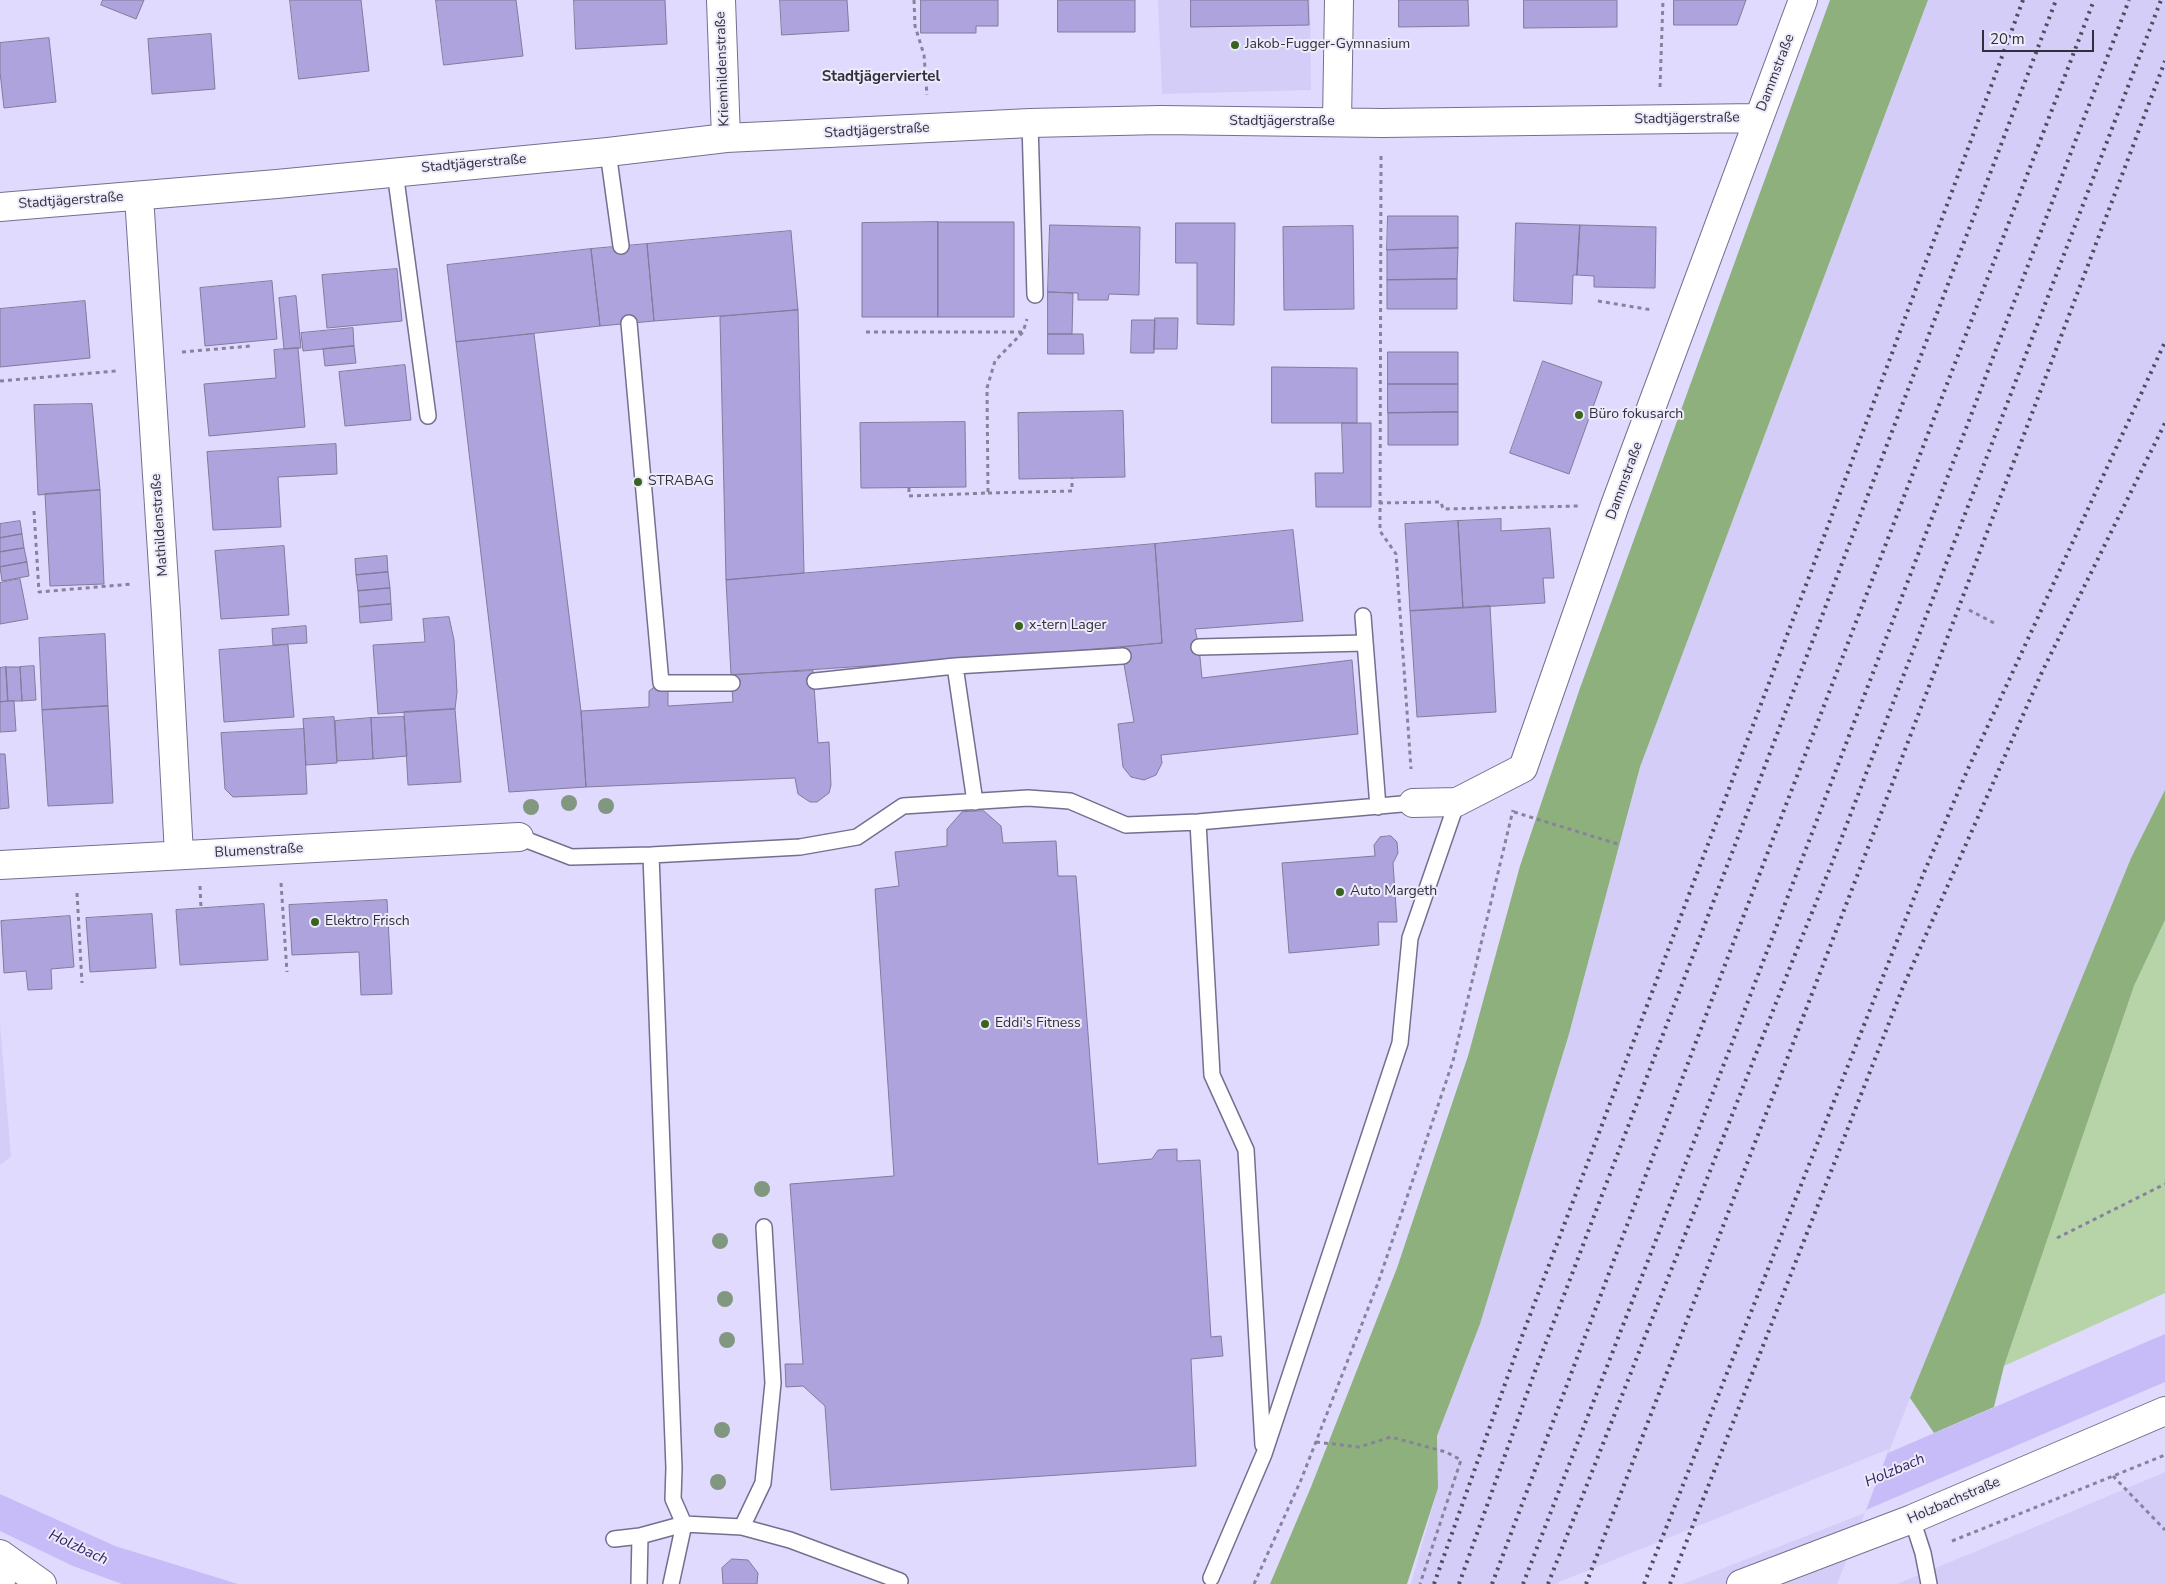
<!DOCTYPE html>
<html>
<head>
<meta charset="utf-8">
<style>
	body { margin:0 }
	#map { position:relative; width:2165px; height:1584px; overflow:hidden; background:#e0dafe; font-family:"Nunito Sans",sans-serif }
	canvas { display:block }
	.scale { position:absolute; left:1982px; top:30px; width:112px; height:22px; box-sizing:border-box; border:2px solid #312f3d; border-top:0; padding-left:6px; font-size:15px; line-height:18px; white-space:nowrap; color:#312f3d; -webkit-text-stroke:4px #edeaf9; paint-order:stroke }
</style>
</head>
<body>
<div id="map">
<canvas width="2165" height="1584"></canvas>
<div class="scale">20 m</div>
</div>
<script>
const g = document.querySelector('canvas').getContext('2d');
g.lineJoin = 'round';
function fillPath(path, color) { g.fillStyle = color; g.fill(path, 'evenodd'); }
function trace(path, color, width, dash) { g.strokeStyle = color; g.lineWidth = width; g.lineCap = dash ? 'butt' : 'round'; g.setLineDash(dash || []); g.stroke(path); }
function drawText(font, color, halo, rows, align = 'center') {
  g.font = font + ' "Nunito Sans",sans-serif'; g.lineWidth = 4; g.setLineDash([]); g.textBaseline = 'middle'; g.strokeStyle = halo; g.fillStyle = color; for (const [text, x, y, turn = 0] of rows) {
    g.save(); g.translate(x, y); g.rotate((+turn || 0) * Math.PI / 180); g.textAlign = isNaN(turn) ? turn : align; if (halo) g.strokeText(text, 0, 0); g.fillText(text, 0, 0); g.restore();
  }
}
const built = new Path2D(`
	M1158,0H1310L1311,90L1162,94Z
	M1928,0H2165V790L2131,858L1910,1398L1837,1584H1411L1438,1488L1437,1436L1480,1324L1569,1034L1640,767Z
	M0,1024L11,1157L0,1165Z
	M2165,1472V1584H1897L2054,1519Z`);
const green = new Path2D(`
	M2165,920V1293L2004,1366L2134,986Z`);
const forest = new Path2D(`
	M1830,0H1928L1640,767L1569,1034L1480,1324L1437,1436L1438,1488L1407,1584H1270L1311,1487L1397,1268L1468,1056L1520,866L1580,688Z
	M2165,790V920L2134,986L2004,1366L1994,1407L1934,1433L1910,1398L2131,858Z`);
const water = new Path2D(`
	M2165,1334V1382L1866,1510L1676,1584H1560L1888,1453Z
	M0,1494L115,1546L238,1584H122L73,1566L0,1531Z`);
const pier = new Path2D(`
	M1889,1449L1865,1513L1683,1584H1557L1559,1582Z`);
const building = new Path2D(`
	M103,0H144L136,19L101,5Z
	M290,0H361L369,71L299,79Z
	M436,0H516L523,56L444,65Z
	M574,0H665L667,44L576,49Z
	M780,0H847L849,31L782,35Z
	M921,0H998V26H976V33H921Z
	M1058,0H1135V32H1058Z
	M1191,0H1308L1309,25L1191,27Z
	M1399,0H1468L1469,26L1399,27Z
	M1524,0H1617V27L1524,28Z
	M1674,0H1746L1737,25H1674Z
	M211,34L215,89L152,94L148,39Z
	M49,38L56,102L4,108L0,72V43Z
	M1388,216H1458V248L1387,250Z
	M938,222H1014V317H938Z
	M938,222V317H862V223Z
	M1176,223H1235L1234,325L1197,324V263H1176Z
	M1516,223L1580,225L1577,275H1573L1572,304L1514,301Z
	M1050,225L1140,227L1139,295L1109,294L1108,300H1078V293L1048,292Z
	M1580,225L1656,227L1655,288L1594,287V276L1577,275Z
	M1353,226L1354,309L1284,310L1283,227Z
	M791,231L798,310L654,321L647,244Z
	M647,244L654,321L600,326L591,249Z
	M1458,248L1457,279L1387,280V250Z
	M591,249L600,326L456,342L447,265Z
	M397,269L402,321L327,328L322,275Z
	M1457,279V309H1387V280Z
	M272,281L277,339L205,346L200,288Z
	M1048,292L1073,293L1072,334H1048Z
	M296,296L301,348L284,349L279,298Z
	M85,301L90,358L0,367V309Z
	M798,310L804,573L726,580L720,317Z
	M1155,318H1178L1177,349H1154Z
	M1132,320H1155L1154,353H1131Z
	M353,328L354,346L303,351L301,333Z
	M534,334L581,711L586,787L509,792L456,342Z
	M1048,334H1083L1084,354H1048Z
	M354,346L356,363L325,366L323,349Z
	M298,348L305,427L209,436L204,384L276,378L274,350Z
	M1388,352H1458V384H1388Z
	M1543,361L1602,382L1569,474L1510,453Z
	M405,365L411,420L345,426L339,372Z
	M1272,367L1357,368V423H1272Z
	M1388,384H1458V412L1388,413Z
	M92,404L100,490L38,495L34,405Z
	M1123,411L1125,477L1019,479L1018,413Z
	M1458,412V445H1388V413Z
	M965,422L966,487L861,488L860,423Z
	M1342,423H1371V507H1316L1315,473H1343Z
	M336,444L337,474L278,477L281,527L213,530L207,452Z
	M100,490L104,584L50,586L45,494Z
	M1501,519V531L1550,528L1554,578H1543L1545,603L1463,608L1458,521Z
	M20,521L22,534L0,538V524Z
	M1458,521L1463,608L1410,611L1405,524Z
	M1293,530L1303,621L1195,629L1199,647L1202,678L1352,660L1358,734L1161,755L1162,763L1156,775L1144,780L1131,777L1123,767L1118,724L1134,722L1121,647L1162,643L1155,544Z
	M22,534L24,548L0,552V538Z
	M1155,544L1162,643L1017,656L731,675L726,580Z
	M284,546L289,615L221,619L215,551Z
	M24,548L27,562L0,567V552Z
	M387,556L388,572L356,575L355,559Z
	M27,562L29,576L2,581L0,567Z
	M388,572L390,588L358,591L356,575Z
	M20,579L28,619L0,624V583Z
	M390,588L391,604L359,607L358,591Z
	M391,604L392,620L360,623L359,607Z
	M1490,606L1496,712L1417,717L1410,611Z
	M449,617L454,640L457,692L455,709L378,714L373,645L425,642L423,619Z
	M306,626L307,643L273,645L272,629Z
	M105,634L108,706L42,710L39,638Z
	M288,645L294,717L224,722L219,650Z
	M34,666L36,700L22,701L20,667Z
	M6,667L8,701L0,702V668Z
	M6,667H20L22,701H8Z
	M813,671L818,743L829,742L831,785L829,793L817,802H810L798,794L795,778L586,787L581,711L649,707V691L657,685L664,687L668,692V706L733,702L731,675Z
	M14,701L16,731L0,732V702Z
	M108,706L113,803L48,806L42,710Z
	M455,709L461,782L408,785L404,712Z
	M334,717L337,763L306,765L303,719Z
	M404,717L407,756L373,759L371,718Z
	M371,718L373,759L337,761L335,721Z
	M304,729L307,794L233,797L225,789L221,733Z
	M0,754H5L9,808L0,809Z
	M984,811L1001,826L1003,843L1056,841L1058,876H1076L1098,1164L1152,1159L1158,1150L1177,1149V1161L1200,1160L1211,1337L1221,1336L1223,1356L1191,1359L1196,1466L831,1490L825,1406L803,1386L786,1387L785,1364H803L790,1184L894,1176L875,889L899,886L895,852L947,846V829L962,812Z
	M1391,836L1397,842L1398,853L1393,863L1397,922H1378L1379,945L1289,953L1282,863L1375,856L1374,845L1380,837Z
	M387,900L392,994L361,995L359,952L292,955L289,905Z
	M264,904L268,960L180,965L176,910Z
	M152,914L156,968L90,972L86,918Z
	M70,916L74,967L51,969L52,989L28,990L26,971L4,973L1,921Z
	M732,1559L748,1560L758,1573L757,1584H723L722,1568Z`);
const path = new Path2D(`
	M914,0L915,26L924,55L927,95
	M1660,87L1663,0
	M1381,156L1380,531L1396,554L1411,769
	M1598,301L1652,310
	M866,332H1022
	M182,352L251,346
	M0,381L116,371
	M909,488V496L988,493L987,388L995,361L1023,332L1027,319
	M988,493L1072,491V478
	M1379,503L1441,502L1443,509L1579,506
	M34,511L39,592L132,584
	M1969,610L1994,623
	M1514,812L1621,845
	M281,883L287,972
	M200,886L201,908
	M77,893L82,983
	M2057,1238L2165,1184
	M1316,1442L1359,1447L1391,1437L1446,1452L1461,1460L1420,1584
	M2113,1476L2165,1530
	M1952,1541L2165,1455
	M1254,1584L1301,1480L1378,1283L1453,1061L1513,810`);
const lane = new Path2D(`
	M1030,123L1035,295
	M608,152L621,246
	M395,172L428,416
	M629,323L661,683H732
	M1363,616L1378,807
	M1199,647L1365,643
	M955,666L975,802
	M815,681L955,666L1123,656
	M1198,822L1212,1075L1246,1150L1263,1445
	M519,837L571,857L651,855L800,847L857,837L903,806L1028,798L1070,801L1126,825L1198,822L1413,803
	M651,855L674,1468L673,1499L684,1524L671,1584
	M1912,1519L1923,1553L1929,1584
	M742,1527L763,1483L773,1383L764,1227
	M640,1536L684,1524L742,1527L790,1540L900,1581
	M614,1539L640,1536L639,1584
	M1211,1578L1264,1454L1400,1043L1410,938L1457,802`);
const street = new Path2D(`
	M721,0L726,138
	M1337,122L1339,0
	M139,196L166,614L179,854
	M0,207L277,184L608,152L726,138L849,132L1030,123L1161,120L1382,123L1758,118
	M1413,803L1457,802L1523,768L1615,505L1803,0
	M0,865L519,837
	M0,1583L8,1561`);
const secondary = new Path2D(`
	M0,1554L42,1584
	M1741,1584L1912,1519L2165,1411`);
const rail = new Path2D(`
	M1434,1584L1521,1339L1806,585L2023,0
	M1459,1584L1534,1374L2056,0
	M1492,1584L1737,933L2094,0
	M1523,1584L1734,1038L2129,0
	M1548,1584L1796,952L1832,863L2161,0
	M1586,1584L1877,824L2165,61
	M1644,1584L1923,875L1967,771L2165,342
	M1670,1584L1903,987L2042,672L2165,423`);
const trees = [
	[569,803],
	[606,806],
	[531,807],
	[762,1189],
	[720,1241],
	[725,1299],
	[727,1340],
	[722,1430],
	[718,1482]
];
const markers = [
	[1235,45,5,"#386320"],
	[1579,415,5,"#386320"],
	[638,482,5,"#386320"],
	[1019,626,5,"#386320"],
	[1340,892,5,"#386320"],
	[315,922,5,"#386320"],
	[985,1024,5,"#386320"]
];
const poiNames = [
	["Jakob-Fugger-Gymnasium",1245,45],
	["Büro fokusarch",1589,415],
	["STRABAG",648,482],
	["x-tern Lager",1029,626],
	["Auto Margeth",1350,892],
	["Elektro Frisch",325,922],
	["Eddi's Fitness",995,1024]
];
const streetNames = [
	["Kriemhildenstraße",723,69,-92],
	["Dammstraße",1776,73,-69],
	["Stadtjägerstraße",1687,119,-1],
	["Stadtjägerstraße",1282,122],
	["Stadtjägerstraße",877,131,-3],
	["Stadtjägerstraße",474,164,-5],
	["Stadtjägerstraße",71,201,-4],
	["Dammstraße",1625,481,-70],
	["Mathildenstraße",160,525,-94],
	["Blumenstraße",259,851,-3],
	["Holzbachstraße",1954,1501,-23]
];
const neighbourhoodNames = [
	["Stadtjägerviertel",881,77]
];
const waterNames = [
	["Holzbach",1895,1471,-23],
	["Holzbach",78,1548,25]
];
fillPath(built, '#d4cdf8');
fillPath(green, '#b7d4a9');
fillPath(forest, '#8db07c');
fillPath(water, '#c7bcf7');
fillPath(pier, '#e0dafe');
fillPath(building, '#aea3dd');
trace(building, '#817b9c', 1);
trace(lane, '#746f8e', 18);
trace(street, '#746f8e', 30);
trace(secondary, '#746f8e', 30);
trace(path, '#87839c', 3, [4, 4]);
trace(lane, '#fff', 15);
trace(street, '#fff', 28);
trace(secondary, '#fff', 28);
trace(rail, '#4f4c5e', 4, [2.5, 5]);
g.fillStyle = '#819780';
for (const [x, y] of trees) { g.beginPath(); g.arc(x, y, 8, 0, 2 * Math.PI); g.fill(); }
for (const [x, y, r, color] of markers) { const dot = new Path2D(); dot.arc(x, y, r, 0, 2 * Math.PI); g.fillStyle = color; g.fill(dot); trace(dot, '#edeaf9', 2); }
drawText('14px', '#312f3d', '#edeaf9', poiNames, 'left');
drawText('14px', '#312f3d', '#edeaf9', streetNames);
drawText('bold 15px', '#312f3d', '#edeaf9', neighbourhoodNames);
drawText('italic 15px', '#362165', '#edeaf9', waterNames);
</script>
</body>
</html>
